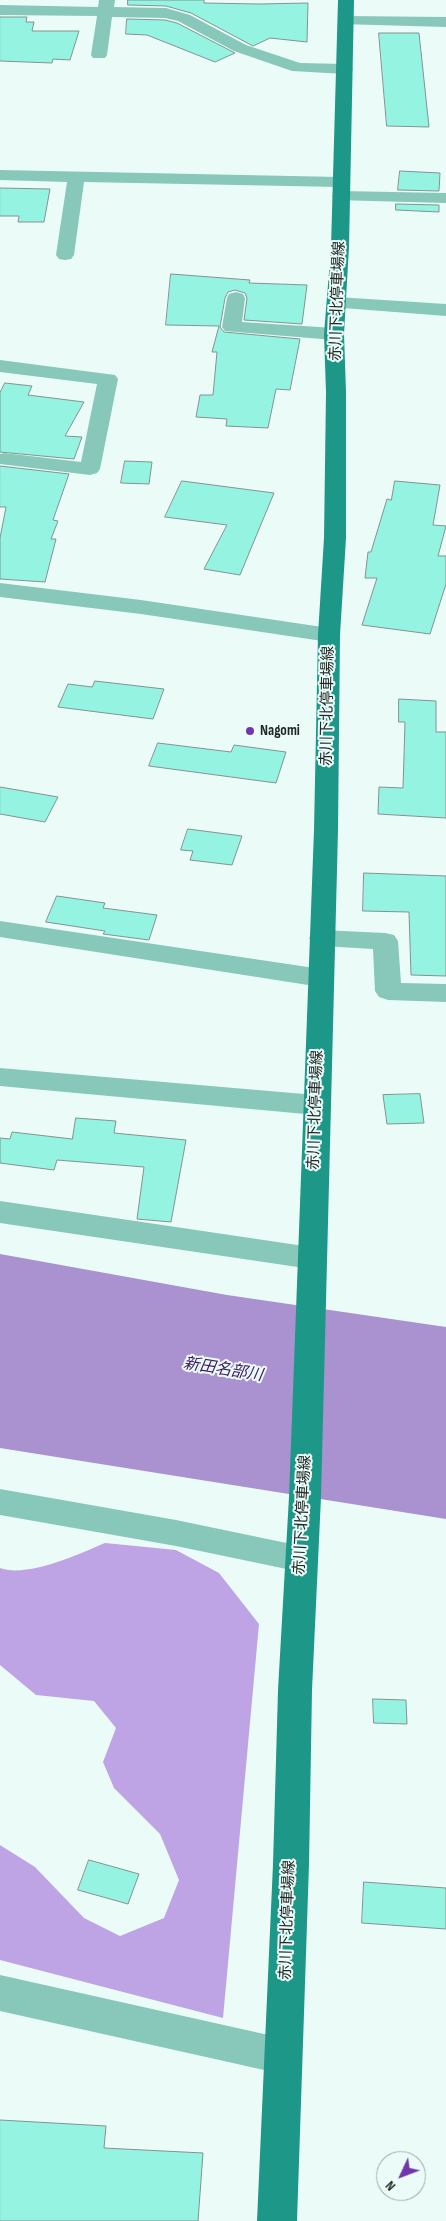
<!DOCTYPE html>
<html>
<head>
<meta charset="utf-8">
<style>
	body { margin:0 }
	#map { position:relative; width:446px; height:2221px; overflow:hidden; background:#ebfcf8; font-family:"Sofia Sans Condensed",sans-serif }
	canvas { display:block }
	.north { position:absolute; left:376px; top:2151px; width:50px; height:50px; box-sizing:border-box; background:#ebfcf8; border:1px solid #9aa7a4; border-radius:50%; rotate:227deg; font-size:14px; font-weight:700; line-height:20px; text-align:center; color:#202725 }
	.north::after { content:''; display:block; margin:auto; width:18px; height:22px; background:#7136ac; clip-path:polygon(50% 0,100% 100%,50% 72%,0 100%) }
</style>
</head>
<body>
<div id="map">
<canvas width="446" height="2221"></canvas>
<div class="north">N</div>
</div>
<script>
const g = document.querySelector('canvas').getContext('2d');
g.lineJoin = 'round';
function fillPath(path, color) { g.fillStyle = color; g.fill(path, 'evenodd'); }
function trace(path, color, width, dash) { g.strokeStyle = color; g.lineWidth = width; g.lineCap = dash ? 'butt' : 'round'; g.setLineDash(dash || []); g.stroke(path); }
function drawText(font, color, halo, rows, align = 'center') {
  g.font = font + ' "Sofia Sans Condensed","Noto Sans JP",sans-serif'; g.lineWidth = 4; g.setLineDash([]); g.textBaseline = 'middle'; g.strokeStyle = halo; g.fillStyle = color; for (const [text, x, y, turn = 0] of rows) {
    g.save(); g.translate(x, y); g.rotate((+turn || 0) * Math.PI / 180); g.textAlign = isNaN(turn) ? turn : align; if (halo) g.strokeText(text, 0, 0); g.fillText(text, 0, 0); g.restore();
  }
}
const forest = new Path2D(`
	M105,1543L176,1550L219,1573L259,1624L223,2018L0,1960V1845L35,1867L84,1918L120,1936L164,1918L179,1880L160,1834L114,1788L103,1762L116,1728L94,1701L36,1695L0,1665V1568C27,1578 79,1554 105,1543Z`);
const water = new Path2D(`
	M0,1254L227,1295L446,1327V1519L0,1448Z`);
const building = new Path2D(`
	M128,0H204V3L259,4L308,3L307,42L270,38L253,46L191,13L166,6L128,5Z
	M0,17H27L26,22H34L32,31H79L70,60L53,59L52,63L0,61Z
	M127,19L165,20L177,23L235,53L215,62L147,35L126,34Z
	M379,33H419L429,127L387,126Z
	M400,171L440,173L439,191L398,190Z
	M0,188L50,189L44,222H18L19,216H0Z
	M396,204L439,205V212L396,210Z
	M171,274L250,280L249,283L307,285L302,324L244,320L247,298L245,293L235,290L228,292L225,298L220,327L224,332L300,339L290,390L276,389L268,428L226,426L227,419L196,417L200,395H213L217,352H212L219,326L166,325Z
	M5,383L32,386L28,395L84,402L65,436L82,437L74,459L0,452V393Z
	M125,461L152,462L149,484L121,483Z
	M0,466L69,474L53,520L58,521L51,539H56L45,582L0,579V538L6,507H0Z
	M182,481L274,493L240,575L204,569L227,525L165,517Z
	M395,481L440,485L433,525L446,526L438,556H446V584L430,634L362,625L377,578H365L368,552H371L387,499L391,500Z
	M95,681L164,689L153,719L58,707L68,684L92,687Z
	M399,699L436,701V732H446V818L378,814L379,787L403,788L405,722H399Z
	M158,743L231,752L234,745L286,752L276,783L149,766Z
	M0,787L58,797L45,822L0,814Z
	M188,829L242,836L232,865L190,860L193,851L181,850Z
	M364,873L446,876V976L411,975L409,912L363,911Z
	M57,896L105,903L103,908L157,915L149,940L103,934L105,931L46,922Z
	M420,1094L424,1123L387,1124L383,1095Z
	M76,1118L116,1121L114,1133L186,1140L171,1222L137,1219L144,1167L57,1160L54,1170L0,1163V1138L10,1139L12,1132L72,1139Z
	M373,1699L406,1700L407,1724L374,1723Z
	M89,1860L139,1874L128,1904L78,1890Z
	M364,1882L446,1888V1929L362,1923Z
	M0,2120L106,2126L104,2148L203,2153L198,2221H0Z`);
const minor = new Path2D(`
	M99,0H115L114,7L166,8L190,15L246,45L300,63L345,64L351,66L353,69L351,72L345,74L292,71L234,51L178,21L165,18L112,17L107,55L105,58H93L91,55L97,16L0,15V5L98,7Z
	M346,16L446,17V27L340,24L338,21L340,18Z
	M0,170L340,177L346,178L349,182L346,186L340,187L84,182L74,255L71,259L65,260L59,259L56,255L67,182L0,180Z
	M341,191L446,193V203L335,200L332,196L335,192Z
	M236,292L243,294L245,298L242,322L334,328L341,330L344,334L341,338L334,340L225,331L222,327L227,298L229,294Z
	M337,297L446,304V316L330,307L328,303L330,299Z
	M0,360L115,375L118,379L100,469L97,473L90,475L0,464V454L4,453L81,462L97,384L0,372Z
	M0,583L141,600L329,628L337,630L340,635L337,640L329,642L141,614L0,597Z
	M0,921L321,969L330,972L334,978L330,984L321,987L0,937Z
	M322,930L385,933L394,935L398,941L401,983L446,984V1002L388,1000L379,997L375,991L373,949L322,946L313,944L309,938L313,932Z
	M0,1068L316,1095L326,1098L330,1105L326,1112L316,1115L0,1086Z
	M0,1201L311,1247L321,1250L326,1258L321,1266L311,1269L0,1223Z
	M0,1489L176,1520L301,1546L312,1549L317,1559L312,1569L301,1572L176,1546L0,1515Z
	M0,1975L282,2038L295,2043L301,2056L295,2069L282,2074L0,2011Z`);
const major = new Path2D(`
	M338,0H354L349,247L344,334L346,392V538L340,635L338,830L321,1497L312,1690L309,1864L297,2221H257L273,1864L278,1690L289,1497L314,830L318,635L324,538L326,392L324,334L331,247Z`);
const markers = [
	[250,731,5,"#7136ac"]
];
const streetNames = [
	["赤川下北停車場線",338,301,-88],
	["赤川下北停車場線",328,706,-89],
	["赤川下北停車場線",316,1110,-88],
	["赤川下北停車場線",303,1515,-87],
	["赤川下北停車場線",288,1920,-88]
];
const poiNames = [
	["Nagomi",260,731]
];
const waterNames = [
	["新田名部川",223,1370,9]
];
fillPath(forest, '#bea4e4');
fillPath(water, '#aa91cf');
fillPath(building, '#95f3e2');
trace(building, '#849390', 1);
fillPath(minor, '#87c8bb');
fillPath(major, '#1d9888');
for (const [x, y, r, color] of markers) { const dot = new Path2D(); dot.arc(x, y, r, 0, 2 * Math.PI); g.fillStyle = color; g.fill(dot); trace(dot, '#ebfcf8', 2); }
drawText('15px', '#202725', '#ebfcf8', streetNames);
drawText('bold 15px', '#202725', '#ebfcf8', poiNames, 'left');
drawText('italic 16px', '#3d1862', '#ebfcf8', waterNames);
</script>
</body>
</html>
